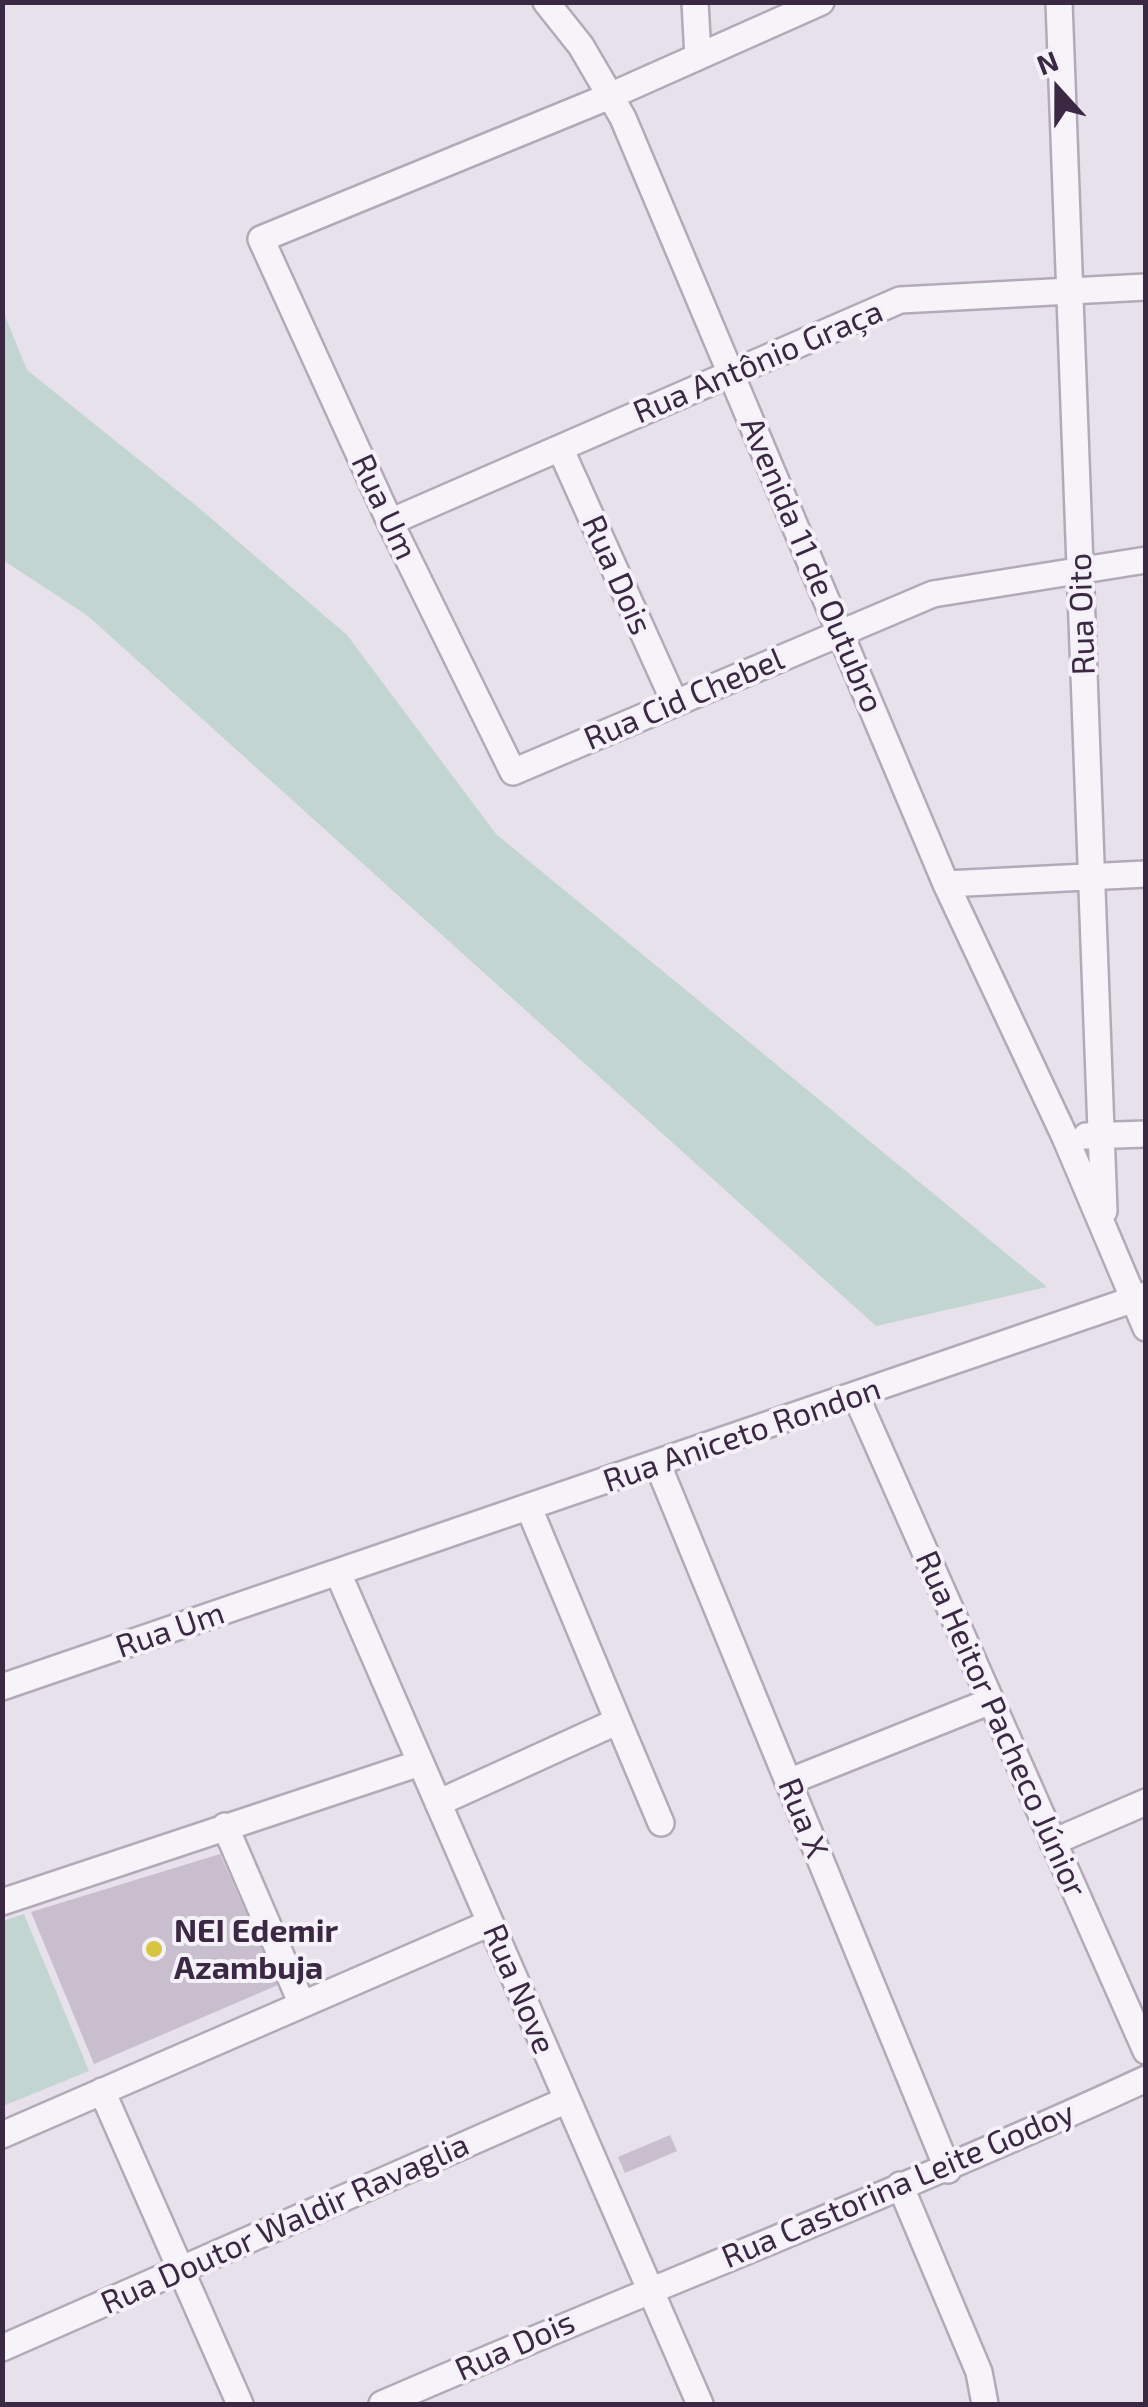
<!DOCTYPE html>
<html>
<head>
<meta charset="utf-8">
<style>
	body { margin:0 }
	#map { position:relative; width:1148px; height:2407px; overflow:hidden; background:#e7e1eb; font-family:"Exo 2",sans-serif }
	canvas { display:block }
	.frame { position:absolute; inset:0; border:5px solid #3b2843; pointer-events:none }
	.north { position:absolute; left:1008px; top:40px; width:100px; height:100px; -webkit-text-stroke:8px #f5f1f8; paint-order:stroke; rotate:339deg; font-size:28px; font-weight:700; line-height:40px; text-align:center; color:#3b2843 }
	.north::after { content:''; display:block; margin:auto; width:35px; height:45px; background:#3b2843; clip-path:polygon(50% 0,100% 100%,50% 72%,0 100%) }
</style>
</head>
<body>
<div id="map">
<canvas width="1148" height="2407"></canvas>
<div class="frame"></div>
<div class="north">N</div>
</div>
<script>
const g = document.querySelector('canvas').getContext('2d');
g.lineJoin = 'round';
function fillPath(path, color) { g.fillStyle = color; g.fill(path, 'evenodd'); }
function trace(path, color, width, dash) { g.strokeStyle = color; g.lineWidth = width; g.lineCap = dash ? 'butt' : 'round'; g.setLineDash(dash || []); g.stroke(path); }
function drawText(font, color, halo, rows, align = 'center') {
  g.font = font + ' "Exo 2",sans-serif'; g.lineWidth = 8; g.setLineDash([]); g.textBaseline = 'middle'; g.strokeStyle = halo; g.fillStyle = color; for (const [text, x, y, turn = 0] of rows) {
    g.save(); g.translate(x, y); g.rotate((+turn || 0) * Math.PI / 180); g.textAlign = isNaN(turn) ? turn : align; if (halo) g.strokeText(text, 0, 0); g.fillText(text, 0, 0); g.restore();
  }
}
const green = new Path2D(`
	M3,311L27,370L199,508L347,635L496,834L1047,1287L876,1326L88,616L3,560Z
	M24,1914L89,2071L3,2106V1921Z`);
const building = new Path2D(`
	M220,1854L278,1985L94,2064L31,1912Z
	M670,2135L677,2151L625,2173L618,2157Z`);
const minor = new Path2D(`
	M546,2L581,46L623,118L946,884L1065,1137L1146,1328
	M695,2L698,57
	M821,2L610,96L261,239L390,522L513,772L933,594L1146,560
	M1059,2L1104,1211
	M560,448L675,703
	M390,522L900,300L1146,287
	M946,884L1146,874
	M1086,1136L1146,1134
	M856,1396L1146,2051
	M658,1465L948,2170
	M338,1573L700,2404
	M2,1687L1146,1295
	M618,1721L661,1823
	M788,1782L991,1701
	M438,1803L618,1721L529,1508
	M225,1826L301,2002
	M1053,1842L1146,1802
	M2,1902L420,1763
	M102,2091L240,2404
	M2,2135L490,1923
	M900,2185L979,2372L985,2404
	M2,2348L567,2100
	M382,2404C635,2294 894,2195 1146,2079`);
const markers = [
	[154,1949,10,"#d5c540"]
];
const streetNames = [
	["Rua Antônio Graça",758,362,-23],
	["Rua Um",384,507,65],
	["Avenida 11 de Outubro",812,565,67],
	["Rua Dois",617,575,66],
	["Rua Oito",1082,614,-92],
	["Rua Cid Chebel",684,699,-23],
	["Rua Aniceto Rondon",742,1435,-19],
	["Rua Um",170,1630,-19],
	["Rua Heitor Pacheco Júnior",1001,1724,66],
	["Rua X",803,1818,68],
	["Rua Nove",519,1989,67],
	["Rua Castorina Leite Godoy",898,2185,-23],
	["Rua Doutor Waldir Ravaglia",285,2224,-24],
	["Rua Dois",515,2346,-24]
];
const poiNames = [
	["NEI Edemir",174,1931],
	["Azambuja",174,1968]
];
fillPath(green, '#c2d5d1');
fillPath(building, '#c9bece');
trace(minor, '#b3aab9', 30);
trace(minor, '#f7f4f9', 25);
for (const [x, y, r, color] of markers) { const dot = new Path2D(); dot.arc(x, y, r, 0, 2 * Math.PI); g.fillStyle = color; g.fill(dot); trace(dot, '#f5f1f8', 4); }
drawText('32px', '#3b2843', '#f5f1f8', streetNames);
drawText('bold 32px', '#3b2843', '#f5f1f8', poiNames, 'left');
</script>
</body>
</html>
